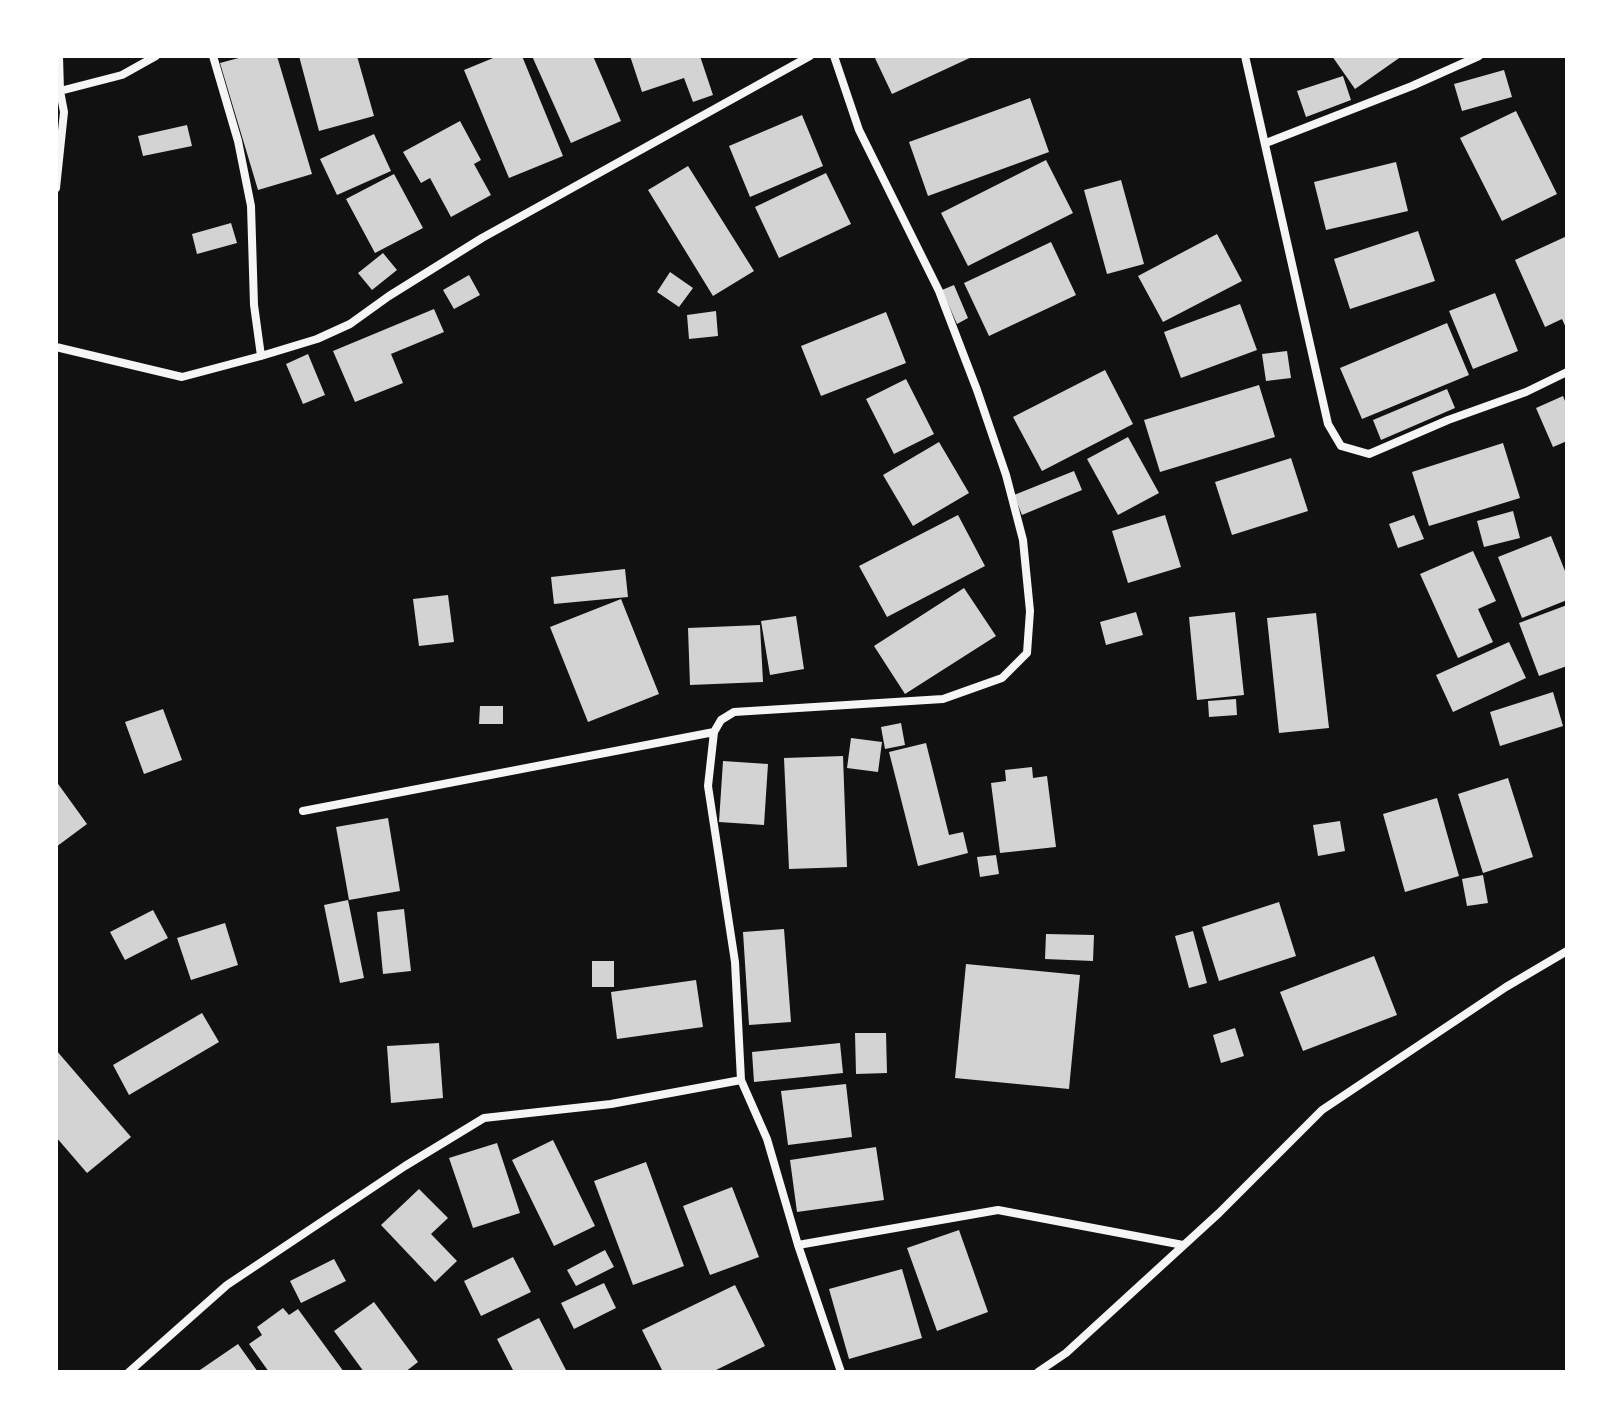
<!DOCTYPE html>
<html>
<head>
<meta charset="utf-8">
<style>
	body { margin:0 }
	#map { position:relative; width:1623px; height:1428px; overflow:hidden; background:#111; font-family:"Varela Round",sans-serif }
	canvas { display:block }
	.frame { position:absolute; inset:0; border:58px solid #fff; pointer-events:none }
</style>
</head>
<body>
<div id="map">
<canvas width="1623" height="1428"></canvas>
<div class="frame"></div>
</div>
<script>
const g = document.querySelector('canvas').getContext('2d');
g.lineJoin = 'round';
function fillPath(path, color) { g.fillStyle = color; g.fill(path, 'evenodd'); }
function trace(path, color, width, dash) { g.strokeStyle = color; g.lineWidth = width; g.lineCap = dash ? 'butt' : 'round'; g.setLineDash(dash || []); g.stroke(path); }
const building = new Path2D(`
	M246,56H277L312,174L258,190L220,63Z
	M299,56H357L374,116L319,131Z
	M498,56H522L563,156L509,178L464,70Z
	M532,56H593L621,121L571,143Z
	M630,56H700L713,95L693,102L684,78L642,92Z
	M874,56H974L892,94Z
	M1332,56H1402L1355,89Z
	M1504,70L1512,97L1462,111L1454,84Z
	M1343,76L1351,100L1306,117L1297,91Z
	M1030,98L1049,152L928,196L909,142Z
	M1516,111L1557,194L1502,221L1460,138Z
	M802,115L823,166L750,197L729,146Z
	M460,121L481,160L474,164L491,195L451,217L430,178L421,183L403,152Z
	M187,125L192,146L143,156L138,136Z
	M374,134L391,171L337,195L320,159Z
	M1046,160L1073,213L968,266L941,213Z
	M1396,162L1408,211L1326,230L1314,182Z
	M688,166L754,271L713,296L648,190Z
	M826,173L851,224L779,258L755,207Z
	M394,174L423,228L375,253L346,199Z
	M1121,180L1144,264L1107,274L1084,190Z
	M231,223L237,243L197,254L192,234Z
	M1418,231L1435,281L1350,309L1334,259Z
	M1217,234L1242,281L1163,322L1138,276Z
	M1567,236V330L1562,319L1545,327L1515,260Z
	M1051,242L1076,295L989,336L964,283Z
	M383,253L397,270L372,290L358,273Z
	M670,272L693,288L679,307L657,292Z
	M469,275L480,295L454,309L443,290Z
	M954,285L968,318L957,324L942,290Z
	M1495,293L1518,351L1473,369L1449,311Z
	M1240,304L1257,350L1181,378L1164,332Z
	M434,309L444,332L391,354L403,383L355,402L333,351Z
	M716,311L718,336L689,339L687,315Z
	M886,312L906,363L821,396L801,346Z
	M1447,323L1469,375L1362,419L1340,368Z
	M1287,351L1291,378L1266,381L1262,354Z
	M308,354L325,395L303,404L286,364Z
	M1105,370L1133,424L1042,471L1013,417Z
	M906,379L934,434L894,454L866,399Z
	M1259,385L1275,437L1160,472L1144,420Z
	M1447,389L1455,408L1381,440L1373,420Z
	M1563,396L1567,406V441L1553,447L1536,408Z
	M1128,437L1159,493L1118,515L1087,459Z
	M939,442L969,493L913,526L883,475Z
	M1503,443L1520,498L1429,526L1412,472Z
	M1291,458L1308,511L1232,535L1215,482Z
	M1074,471L1082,490L1022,515L1014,495Z
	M1513,511L1520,538L1484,547L1477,521Z
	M958,515L985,566L887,617L859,566Z
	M1165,515L1181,567L1128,583L1112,531Z
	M1414,515L1424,539L1398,548L1389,524Z
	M1551,536L1567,576V600L1522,618L1498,557Z
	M1473,551L1496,601L1478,609L1493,642L1458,658L1420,574Z
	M625,569L628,597L554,604L551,577Z
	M964,588L996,636L905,694L874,646Z
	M448,595L454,642L419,646L413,599Z
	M621,599L659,694L588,722L550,627Z
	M1567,605V666L1539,676L1519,623Z
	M1136,612L1143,635L1106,645L1100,622Z
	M1235,612L1244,695L1197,700L1189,617Z
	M1316,613L1329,728L1279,733L1267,618Z
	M796,616L804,669L770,675L761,621Z
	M760,625L763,682L690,685L688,628Z
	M1509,642L1526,678L1453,712L1436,675Z
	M1553,692L1563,726L1500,746L1490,712Z
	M1236,699L1237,715L1209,717L1208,701Z
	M480,706H503V724H479Z
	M163,709L182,760L144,774L125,722Z
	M901,723L905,745L885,749L881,727Z
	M851,738L882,742L878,772L847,768Z
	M926,743L949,835L963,832L968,853L918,866L889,752Z
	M843,756L847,867L789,869L784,758Z
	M723,761L768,764L764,825L719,822Z
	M1032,767L1033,778L1047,776L1056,847L1000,853L991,783L1006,781L1005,770Z
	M1508,778L1533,857L1483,873L1458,794Z
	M56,781L87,824L56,847Z
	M1437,798L1459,876L1405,892L1383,814Z
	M388,818L400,891L349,900L336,827Z
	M1340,821L1345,851L1318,856L1313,825Z
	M996,855L999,874L980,877L977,857Z
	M1483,875L1488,903L1467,906L1462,879Z
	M348,900L364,978L340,983L324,905Z
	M1279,902L1296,956L1219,981L1202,927Z
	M404,909L411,971L383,974L377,912Z
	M153,910L168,938L125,960L110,932Z
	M225,923L238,965L191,980L177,938Z
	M784,929L791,1022L749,1025L743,932Z
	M1193,931L1207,983L1189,988L1175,936Z
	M1046,934L1094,935L1093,961L1045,959Z
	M1374,956L1397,1015L1303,1051L1280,992Z
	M592,961H614V987H592Z
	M966,964L1080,975L1069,1089L955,1078Z
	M696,980L703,1027L617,1039L611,992Z
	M202,1013L219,1042L129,1095L113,1065Z
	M1235,1028L1244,1056L1221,1063L1213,1035Z
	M855,1033H886L887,1073L856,1074Z
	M439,1043L443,1098L391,1103L387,1046Z
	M840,1043L843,1073L754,1082L752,1052Z
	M56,1050L131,1137L87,1173L56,1137Z
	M846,1084L852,1137L788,1145L781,1091Z
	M553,1140L595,1226L554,1246L512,1160Z
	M497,1143L520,1213L473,1228L449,1158Z
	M876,1147L884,1200L797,1212L790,1160Z
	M646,1162L684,1266L633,1285L594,1181Z
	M732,1187L759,1257L710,1275L683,1206Z
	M419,1189L448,1218L431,1234L457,1261L435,1282L381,1225Z
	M959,1230L988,1312L937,1331L907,1248Z
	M605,1250L614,1267L576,1286L567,1270Z
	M513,1257L531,1292L481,1316L464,1281Z
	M334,1259L346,1281L301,1303L290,1281Z
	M902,1269L922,1338L849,1359L829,1289Z
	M604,1283L616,1308L574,1329L561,1303Z
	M735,1285L765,1346L712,1372H663L642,1330Z
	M374,1302L418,1362L405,1372H364L334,1331Z
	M283,1308L289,1315L298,1309L344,1372H269L249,1344L262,1335L257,1327Z
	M539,1318L567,1372H514L497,1339Z
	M238,1344L258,1372H197Z`);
const minor = new Path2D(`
	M59,56L60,91
	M213,56L238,141L251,206L254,305L261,356L317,339L350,324L389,296L482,238L810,56
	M834,56L859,130L939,291L977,390L1006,475L1023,540L1030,611L1027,653L1002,678L943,699L734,712L721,720L714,732L708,786L735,962L741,1080L767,1139L798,1245L841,1372
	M1245,56L1328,424L1341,446L1369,454L1448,420L1526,392L1567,372
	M1266,143L1412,86L1479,56
	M56,188L64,112L60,91L122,75L156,56
	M56,347L182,377L261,356
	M303,811L714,732
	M798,1245L998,1210L1183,1245
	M129,1372L227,1285L405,1166L484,1118L611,1104L741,1080
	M1038,1372L1066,1353L1219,1213L1322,1110L1506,987L1567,951`);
fillPath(building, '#d3d3d3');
trace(minor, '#f5f5f5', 8);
</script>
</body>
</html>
